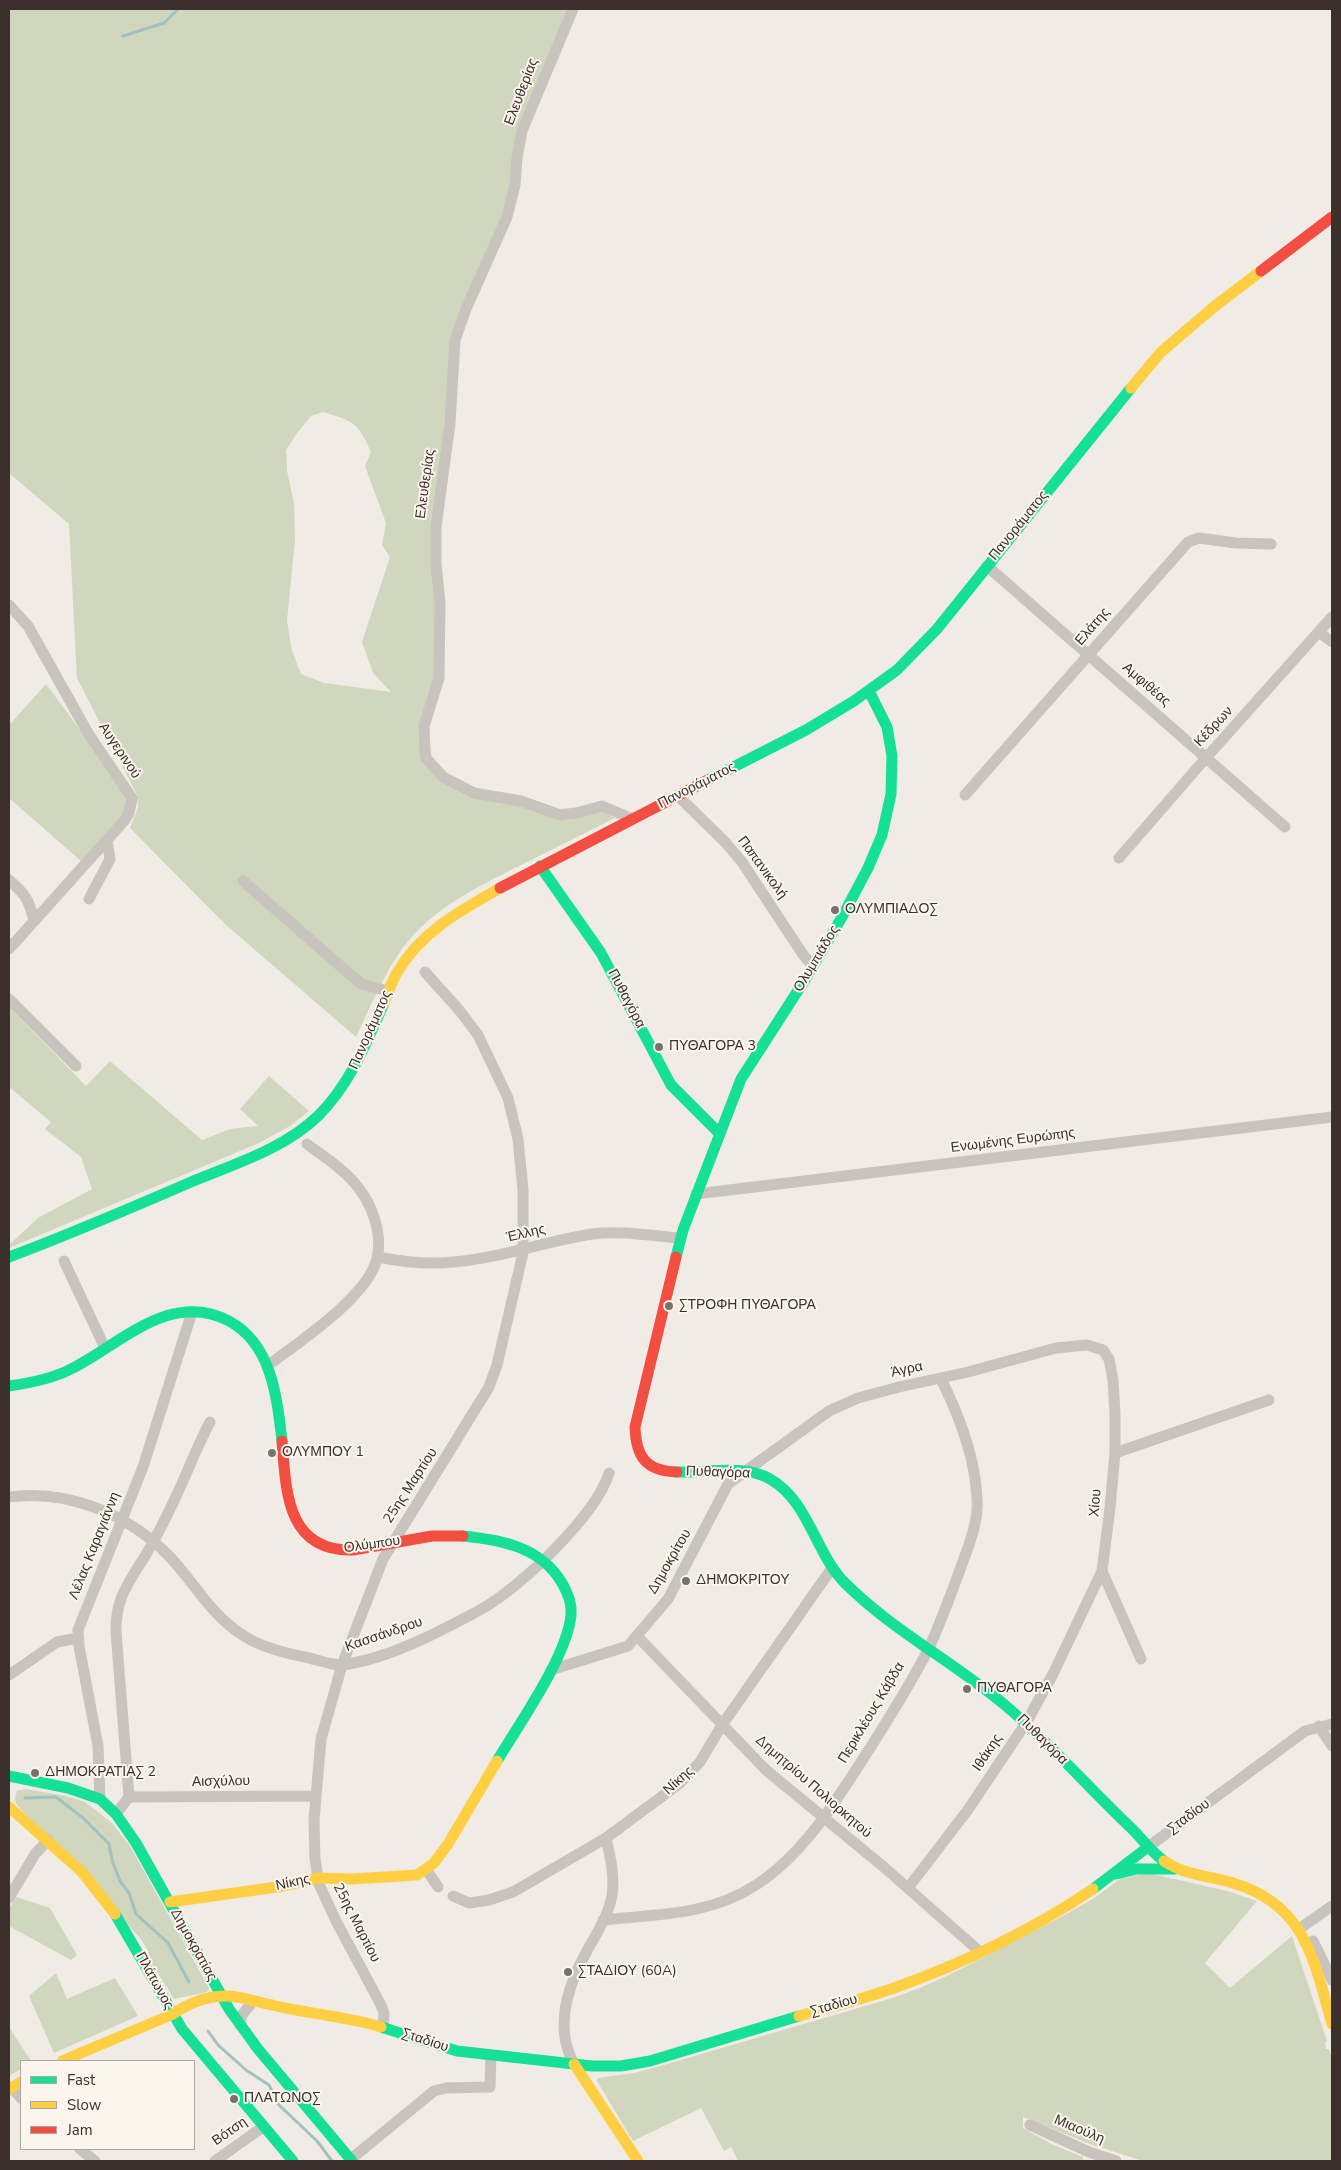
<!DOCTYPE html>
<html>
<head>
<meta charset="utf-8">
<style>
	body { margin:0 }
	#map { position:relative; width:1341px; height:2170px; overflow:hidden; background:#f0ebe5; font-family:"Nunito Sans",sans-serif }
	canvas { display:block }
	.frame { position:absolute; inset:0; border:10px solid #3b302b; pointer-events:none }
	.legend { position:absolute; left:20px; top:2060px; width:175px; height:90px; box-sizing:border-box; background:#fbf5ee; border:1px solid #aea6a0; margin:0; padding:6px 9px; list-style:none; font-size:15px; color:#3b302b }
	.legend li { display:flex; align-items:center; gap:10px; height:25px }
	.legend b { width:25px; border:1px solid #aea6a0 }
</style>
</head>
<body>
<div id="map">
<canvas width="1341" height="2170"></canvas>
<div class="frame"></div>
<ul class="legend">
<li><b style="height:6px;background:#16e098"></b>Fast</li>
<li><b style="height:6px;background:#ffcf43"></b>Slow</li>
<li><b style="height:6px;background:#f24e42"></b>Jam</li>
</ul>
</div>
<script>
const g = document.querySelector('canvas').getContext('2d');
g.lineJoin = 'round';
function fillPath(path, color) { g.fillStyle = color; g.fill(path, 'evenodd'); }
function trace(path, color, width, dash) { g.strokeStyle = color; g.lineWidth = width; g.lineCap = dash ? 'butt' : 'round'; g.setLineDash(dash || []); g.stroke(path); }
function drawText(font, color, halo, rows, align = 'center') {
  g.font = font + ' "Nunito Sans",sans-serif'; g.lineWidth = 4; g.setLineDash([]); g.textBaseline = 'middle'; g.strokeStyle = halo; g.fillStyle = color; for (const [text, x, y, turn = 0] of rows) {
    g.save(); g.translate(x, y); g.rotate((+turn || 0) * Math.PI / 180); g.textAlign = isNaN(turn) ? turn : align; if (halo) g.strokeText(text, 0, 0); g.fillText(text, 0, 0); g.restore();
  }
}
const green = new Path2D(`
	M9,9H569L528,103L508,206L470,296L448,392L434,523L437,648L425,757L442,779L501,801L546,813L596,810L605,812L615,818C583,834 551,850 519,866C476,888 432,908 402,949C383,976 370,1007 356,1037L226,925L130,828L138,808L137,795L77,678L69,524L9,473ZM323,412C353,421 358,422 371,452L365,466L386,523L382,545L390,557L362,642L373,673L391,692L324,683L301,674L292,651L287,621L295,539L294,503L287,471L286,450L297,433L311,416Z
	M46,684L132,800L130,812L81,861L9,798V722L11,723Z
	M9,1007L86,1086L110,1061L202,1140L230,1129L258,1126L240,1109L269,1076L309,1111L290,1126L259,1143L9,1248V1245L38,1218L92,1189L81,1157L45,1129L51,1122L9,1087Z
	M26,1789L66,1796L85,1802L112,1823L130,1846L209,1988L207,1992L174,1999L147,1956L149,1952L140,1938L16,1804L15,1797L17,1791Z
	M1148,1873L1227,1891L1257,1901L1205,1963L1230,1988L1292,1936L1327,2041L1325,2042L1326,2049H1329L1332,2059V2161H1143L1090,2144L1023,2117V2128L1051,2144L1083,2157V2161H738L731,2147L724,2151L701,2108L633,2141L597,2081L598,2078L634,2073L657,2067L889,1999L920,1988L951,1974L1048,1924L1093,1899L1120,1879Z
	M16,1897L50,1908L77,1955L71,1960L9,1926V1909Z
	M56,1973L67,1999L115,1978L138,2016L54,2053L29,1996Z
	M9,2027L31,2061H21V2069L9,2076Z`);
const stream = new Path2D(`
	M123,36L164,23L178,9
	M25,1798L56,1797L82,1817L109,1844L112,1860L120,1881L129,1893L136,1914L168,1943L189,1982
	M208,2031L218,2045L246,2070L269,2085L279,2105L317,2141L332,2161`);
const street = new Path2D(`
	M573,9L522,131L517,158L515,185L507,217L466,309L455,340L450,423L436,527V564L440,603L439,678L424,726L425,750L426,758L443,777L474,793L521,801L560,815L576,813L602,806L633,819
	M987,566L1285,827
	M9,605L28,626L88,733L132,798L129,813L124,821L9,949
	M1319,632L1332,642
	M965,795L1188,542L1199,538L1236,543L1271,544
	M678,796L725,842L742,862L804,956L813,966
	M1119,858L1205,759L1332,617
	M9,880C25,894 29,899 34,921
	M243,881L361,984L388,991
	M89,899L110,859L107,840
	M9,999L76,1066
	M696,1194L1332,1117
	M378,1257C403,1262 428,1265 454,1262C501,1258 546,1241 592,1234C621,1230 652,1236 680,1238
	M64,1261L105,1348
	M267,1366C298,1343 369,1296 377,1258C383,1234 372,1204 357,1186C344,1169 324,1157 307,1144
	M1115,1453L1269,1400
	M9,1497C66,1489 126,1513 167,1554C193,1580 209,1613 241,1634C258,1646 284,1653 305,1657C319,1660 335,1667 349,1664C394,1656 438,1632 478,1611C517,1591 596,1516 609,1473
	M1102,1571L1141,1659
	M637,1636L766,1770L885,1868L979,1951
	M551,1670L628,1646L668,1599L728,1484L829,1411L858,1398L899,1387L968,1372L1056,1348L1087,1345L1103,1350L1109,1359L1113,1380L1115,1413V1453L1110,1508L1102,1571L1053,1674L1026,1723L967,1811L908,1888
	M9,1675L57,1642L78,1638
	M1319,1726L1332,1746
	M129,1797L315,1796
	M100,1799L98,1746L79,1646L78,1630L143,1467L192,1312
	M116,1814L129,1797L116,1632C115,1596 131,1580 148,1551C156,1537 164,1522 171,1507C185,1479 195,1450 210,1422
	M1148,1847L1305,1731L1332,1724
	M426,1869L438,1887
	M453,1896L469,1903L489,1900L513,1892L606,1838L680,1783L700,1762L722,1725L832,1568
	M9,1898L35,1854L48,1840
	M603,1920C658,1914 708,1916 756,1885C801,1856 833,1806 861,1762C885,1725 909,1687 929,1648C941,1622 951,1594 961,1567C969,1545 979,1521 977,1498C975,1456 959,1415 941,1379
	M1299,1929L1332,1906
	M1313,1941L1332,1980
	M240,2025L242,2015L250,2005
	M383,2028L384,2013L381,2005L336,1921L319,1884L315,1859L314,1820L321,1739L342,1665L383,1559L489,1387L497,1365L523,1253V1190L518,1139L508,1098L478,1035L460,1011L425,972
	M574,2064C554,2028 568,1985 587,1951C596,1934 609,1915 612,1895C615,1876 610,1856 606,1838
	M11,2087L21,2098
	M1030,2125L1089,2152L1116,2161
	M80,2149L95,2161
	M351,2159L434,2091L446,2088L490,2087L491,2056
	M215,2161L263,2127`);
const fast = new Path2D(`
	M708,780L806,730L854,701L897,670L937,629L1131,388
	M540,866L601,953L671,1085L719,1133
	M9,1257C71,1234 131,1208 191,1182C234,1164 284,1149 318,1116C350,1084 366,1044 384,1003
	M676,1257L683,1230L741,1079L806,978L842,917L868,868L882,835L891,794L892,756L887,727L869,691
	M9,1386C30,1383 52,1379 71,1369C121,1344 170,1290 229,1321C272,1344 277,1398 282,1441
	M677,1472C706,1473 744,1464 770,1479C809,1501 815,1553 845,1583C895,1633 960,1665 1013,1712C1054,1748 1090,1789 1129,1826C1141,1837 1151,1852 1164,1861
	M463,1536C502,1540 541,1547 562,1583C568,1593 572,1604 571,1615C567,1657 519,1724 497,1761
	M9,1776L68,1788L100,1799L116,1814L136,1843L229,2009L258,2049L352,2161
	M1116,1874L1137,1869H1175
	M1093,1889L1148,1847
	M115,1914L182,2029L293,2161
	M381,2027L457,2051L592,2066H621L650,2061L799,2016`);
const slow = new Path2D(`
	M1131,388L1161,352L1215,306L1261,271
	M384,1003C389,992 392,980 398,971C422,931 460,911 500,888
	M9,1807L82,1872L115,1914
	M1164,1861C1185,1875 1209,1876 1233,1883C1305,1904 1314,1960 1332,2024
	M170,1902L284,1886L318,1878L352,1879L417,1875L434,1863L448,1844L497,1761
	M799,2016C831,2007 863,1999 894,1988C962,1964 1034,1929 1093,1889
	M62,2061L173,2014C189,2003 206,1996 226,1996C242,1996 257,2002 272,2005C308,2014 345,2016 381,2027
	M574,2064L638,2161
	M9,2089L21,2082`);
const jam = new Path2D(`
	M1261,271L1332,217
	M500,888L708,780
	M676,1257L635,1427C636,1457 646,1471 677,1472
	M282,1441C286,1490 286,1552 353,1550L432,1536H463`);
const markers = [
	[835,910,5,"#7a716c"],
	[659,1047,5,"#7a716c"],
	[669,1306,5,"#7a716c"],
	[272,1453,5,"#7a716c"],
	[686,1581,5,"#7a716c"],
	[967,1689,5,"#7a716c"],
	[35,1773,5,"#7a716c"],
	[568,1972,5,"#7a716c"],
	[234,2099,5,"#7a716c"]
];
const streetNames = [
	["Ελευθερίας",522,92,-69],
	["Ελευθερίας",426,484,-82],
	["Πανοράματος",1019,526,-51],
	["Ελάτης",1093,627,-49],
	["Αμφιθέας",1146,685,41],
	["Κέδρων",1214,727,-47],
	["Αυγερινού",119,751,56],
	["Πανοράματος",697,786,-27],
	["Παπανικολή",762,868,54],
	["Ολυμπιάδος",817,959,-59],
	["Πυθαγόρα",626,999,62],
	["Πανοράματος",371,1030,-66],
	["Ενωμένης Ευρώπης",1013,1141,-7],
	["Έλλης",526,1234,-13],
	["Άγρα",907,1370,-12],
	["Πυθαγόρα",718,1473,2],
	["25ης Μαρτίου",411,1486,-57],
	["Χίου",1096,1503,-85],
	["Ολύμπου",372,1545,-8],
	["Λέλας Καραγιάννη",95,1546,-68],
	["Δημοκρίτου",670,1562,-60],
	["Κασσάνδρου",384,1635,-19],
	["Περικλέους Κάβδα",872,1713,-59],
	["Πυθαγόρα",1042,1740,45],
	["Ιθάκης",988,1753,-56],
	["Νίκης",679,1781,-42],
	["Αισχύλου",221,1782,-1],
	["Δημητρίου Πολιορκητού",813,1787,41],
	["Σταδίου",1189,1817,-36],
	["Νίκης",293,1883,-12],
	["25ης Μαρτίου",356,1923,63],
	["Δημοκρατίας",193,1945,61],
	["Πλάτωνος",154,1981,61],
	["Σταδίου",834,2006,-16],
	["Σταδίου",425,2041,18],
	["Μιαούλη",1079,2130,23],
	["Βότση",230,2132,-35]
];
const poiNames = [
	["ΟΛΥΜΠΙΑΔΟΣ",845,910],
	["ΠΥΘΑΓΟΡΑ 3",669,1047],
	["ΣΤΡΟΦΗ ΠΥΘΑΓΟΡΑ",679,1306],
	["ΟΛΥΜΠΟΥ 1",282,1453],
	["ΔΗΜΟΚΡΙΤΟΥ",696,1581],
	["ΠΥΘΑΓΟΡΑ",977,1689],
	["ΔΗΜΟΚΡΑΤΙΑΣ 2",45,1773],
	["ΣΤΑΔΙΟΥ (60A)",578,1972],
	["ΠΛΑΤΩΝΟΣ",244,2099]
];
fillPath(green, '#d1d6bf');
trace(stream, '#a1c2c1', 3);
trace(street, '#c9c3be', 11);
trace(fast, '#16e098', 11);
trace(slow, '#ffcf43', 11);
trace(jam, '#f24e42', 11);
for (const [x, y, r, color] of markers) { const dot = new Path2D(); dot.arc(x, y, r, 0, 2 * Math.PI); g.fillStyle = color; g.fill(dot); trace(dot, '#fbf5ee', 2); }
drawText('14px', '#3b302b', '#fbf5ee', streetNames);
drawText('14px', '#3b302b', '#fbf5ee', poiNames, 'left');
</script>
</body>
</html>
